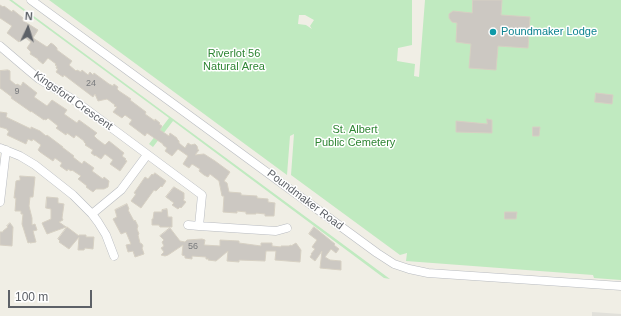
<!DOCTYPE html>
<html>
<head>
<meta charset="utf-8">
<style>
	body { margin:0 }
	#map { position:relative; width:621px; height:316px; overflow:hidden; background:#f0eee5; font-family:Arial,sans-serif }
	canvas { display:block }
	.north { position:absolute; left:8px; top:8px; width:40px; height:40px; -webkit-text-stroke:3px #fff; paint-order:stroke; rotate:4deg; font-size:11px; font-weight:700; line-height:16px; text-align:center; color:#5d6167 }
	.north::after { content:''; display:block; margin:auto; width:14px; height:18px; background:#5d6167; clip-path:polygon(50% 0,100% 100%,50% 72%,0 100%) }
	.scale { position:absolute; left:8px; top:290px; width:84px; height:18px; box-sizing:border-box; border:2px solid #5d6167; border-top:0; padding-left:5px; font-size:12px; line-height:14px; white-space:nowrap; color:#5d6167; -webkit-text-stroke:3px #fff; paint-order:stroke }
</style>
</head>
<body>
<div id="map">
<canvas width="621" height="316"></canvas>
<div class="north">N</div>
<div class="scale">100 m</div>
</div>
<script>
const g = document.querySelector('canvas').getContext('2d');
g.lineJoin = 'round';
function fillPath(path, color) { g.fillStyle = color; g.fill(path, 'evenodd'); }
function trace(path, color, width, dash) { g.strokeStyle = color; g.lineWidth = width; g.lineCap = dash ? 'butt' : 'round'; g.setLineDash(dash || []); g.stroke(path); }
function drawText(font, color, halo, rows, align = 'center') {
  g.font = font + ' Arial,sans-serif'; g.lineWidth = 3; g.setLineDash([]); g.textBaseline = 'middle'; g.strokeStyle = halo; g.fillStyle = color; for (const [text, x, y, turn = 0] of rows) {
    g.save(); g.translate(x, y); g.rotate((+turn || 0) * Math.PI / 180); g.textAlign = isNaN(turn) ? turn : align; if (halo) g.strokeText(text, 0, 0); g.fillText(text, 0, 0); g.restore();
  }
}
const industrial = new Path2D(`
	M592,312L621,314V316H592Z`);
const green = new Path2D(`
	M9,0H12L390,279L384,278L173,121L153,147L149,144L169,118Z
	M49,0H412V45L398,48L397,61L415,64L414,76L419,77L425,0H621V280L594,278L593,275L406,261L407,253L400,255L291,175L294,134L290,136L287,175ZM299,15H305L314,20L310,26L312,29L306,25L298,24Z`);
const building = new Path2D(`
	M473,0H502L501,15L530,17L528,48L498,46L496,70L469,68L471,44L456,42L457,23L452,22L449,18V14L453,11L472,13Z
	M0,5L3,7L4,6L12,12L13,10L23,18L22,20L38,30L33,38L47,47L51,43L54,45L57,48V50L72,61L69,65L76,71L77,70L81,72L82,70L88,75L90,72L93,75L94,73L109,84L113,86L114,84L118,87L117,89L119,91L131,99L130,100L146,112L145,114L155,121V119L160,123L159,124L162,126L160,130L169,136L170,133L177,138V139L179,141V143L185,148L188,143L191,145L195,144L197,146L198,150H199L195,155L204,154L215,161L230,172L224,181L227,183L229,192L241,193V195L257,196V198L268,199V202L275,203L274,216H265V214L256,213V214H246V212L237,211V213L223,212L224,196H222L219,181L210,174L208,177L204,175L199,171L200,169L192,164L189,168L183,164L188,156L178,149L172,156L165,151L167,148L163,145V144L147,133L145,136L129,124L132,120L125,115L122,118L113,112L117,107L114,106L115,105L107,99L98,101L95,94L93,97L64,75L63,77L56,72L58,69L56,68L57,66L55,65L56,64L48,58L43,64L38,60V59L30,54L31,52L27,48L31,42L23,36L19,42L7,33L12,26L0,18Z
	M8,70L10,71V80L16,85L17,84L21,86L23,82L37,93L34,97L47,106L52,100L67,110L64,114L77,123L79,120L97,133L94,136L97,139L105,145L109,141L124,153L122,156L126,159L125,160L127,161L120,171L110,164L113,160L105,154L101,159L95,155V156L91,153L93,150L85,145L86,144L84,142V141L76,135L74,138L67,133L66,135L56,128L58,126L48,118L46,120L44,119V120L31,111V112L11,98L12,97L0,88V71Z
	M596,93L613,95L612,104L595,102Z
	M0,112L7,113L6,117L31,129V127L40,131L46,136L47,135L63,147H62L74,156L73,157L82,164L84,161L94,168L92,171L103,179L104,177L109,181L108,187L104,189H96L93,192L86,187L87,186L78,179L81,176L72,170L71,171L68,169L67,171L60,166L62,163L55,158L53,161L40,152L38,150L41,145L33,139L32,141L28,139L26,144L7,135L9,131L7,130V129L0,127Z
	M487,119L492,120V133L456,132V121L487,124Z
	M533,127H540L539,136H533Z
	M155,173L166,181L162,187L161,186L156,191L154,190L141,208L131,201L136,194L134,193L145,177L148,179L152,174L153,175Z
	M20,176L35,177L33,197H30L29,206L32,218V225L35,224L37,230L33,231L36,242L30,243V242L28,243L22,224L23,214H21V211H15L16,198H14L16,181L20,180Z
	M174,187L184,193V199L183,200L186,202L181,208L180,207L178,209L172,205L174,203L166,197Z
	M47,197L58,198V203L64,204L62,218L63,220L59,222L66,227L47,234L42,223L51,219V209L46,208Z
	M127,204L129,209L128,210L134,221L135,220L138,226L137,229L139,234L138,235L140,243L142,244L143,246L142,248L144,254L135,257L133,251L128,252L126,245L131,244L126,232L121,234L113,219L117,217L115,210Z
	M167,209L168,217H172V227H160L159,225H152V219H153L154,212H162V210Z
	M505,212H517L516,219H505Z
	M10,223L13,227L12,246L0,245V232H3V231L8,227L7,226Z
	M67,227L79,236V235H86V237H94L93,249L85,248L84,250H78L79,237L69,249L59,242L60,241L58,239Z
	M314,227L335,244L334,245L339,249L336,253L331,249L325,257L330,260L341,261V270L320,268L322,251L315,261L310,257L312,254H311L315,249L312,247L317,240L309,234Z
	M170,228L180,241L185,242L187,240L202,239L205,240L204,245L220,246V240L239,241V243L261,246V243H272V246L281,247V246H289L291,245V246L296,243L301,250L300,262L275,260L276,251H266L265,261L239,260V262L227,261L228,251L216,261L208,260L209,259H206V257L192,256V259L185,258V256L182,255L183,245L168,255L165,256L161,255L164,252L161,248L164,246L162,242L164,240L160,236Z`);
const minor = new Path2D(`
	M31,0L179,108L377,253L394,264L409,269L428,273L621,286
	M0,46L27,69L39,79L74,100L202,195L199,226L188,225
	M0,148L20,156L35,165L73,195L92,214L98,222L106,235L114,256
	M0,202L6,150
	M92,214L121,190L147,155
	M199,226L276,231L287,228`);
const markers = [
	[493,32,4,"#0f9aa8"]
];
const numberNames = [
	["24",91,84],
	["9",17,92],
	["56",193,247]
];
const cultureNames = [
	["Poundmaker Lodge",501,32]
];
const parkNames = [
	["Riverlot 56",234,54],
	["Natural Area",234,67],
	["St. Albert",355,130],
	["Public Cemetery",355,143]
];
const streetNames = [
	["Kingsford Crescent",73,101,35],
	["Poundmaker Road",305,200,37]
];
fillPath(industrial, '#e1e0da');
fillPath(green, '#c0eac0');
fillPath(building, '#ccc8c2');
trace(building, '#d6d0c3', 1);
trace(minor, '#b8bbc0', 9);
trace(minor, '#fff', 8);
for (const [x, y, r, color] of markers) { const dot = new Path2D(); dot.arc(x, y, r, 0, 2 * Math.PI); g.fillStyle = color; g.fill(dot); trace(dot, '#fff', 1.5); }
drawText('9px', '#797b7e', null, numberNames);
drawText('11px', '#0d838f', '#fff', cultureNames, 'left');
drawText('11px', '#2e8533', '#fff', parkNames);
drawText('11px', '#5d6167', '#fff', streetNames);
</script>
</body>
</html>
